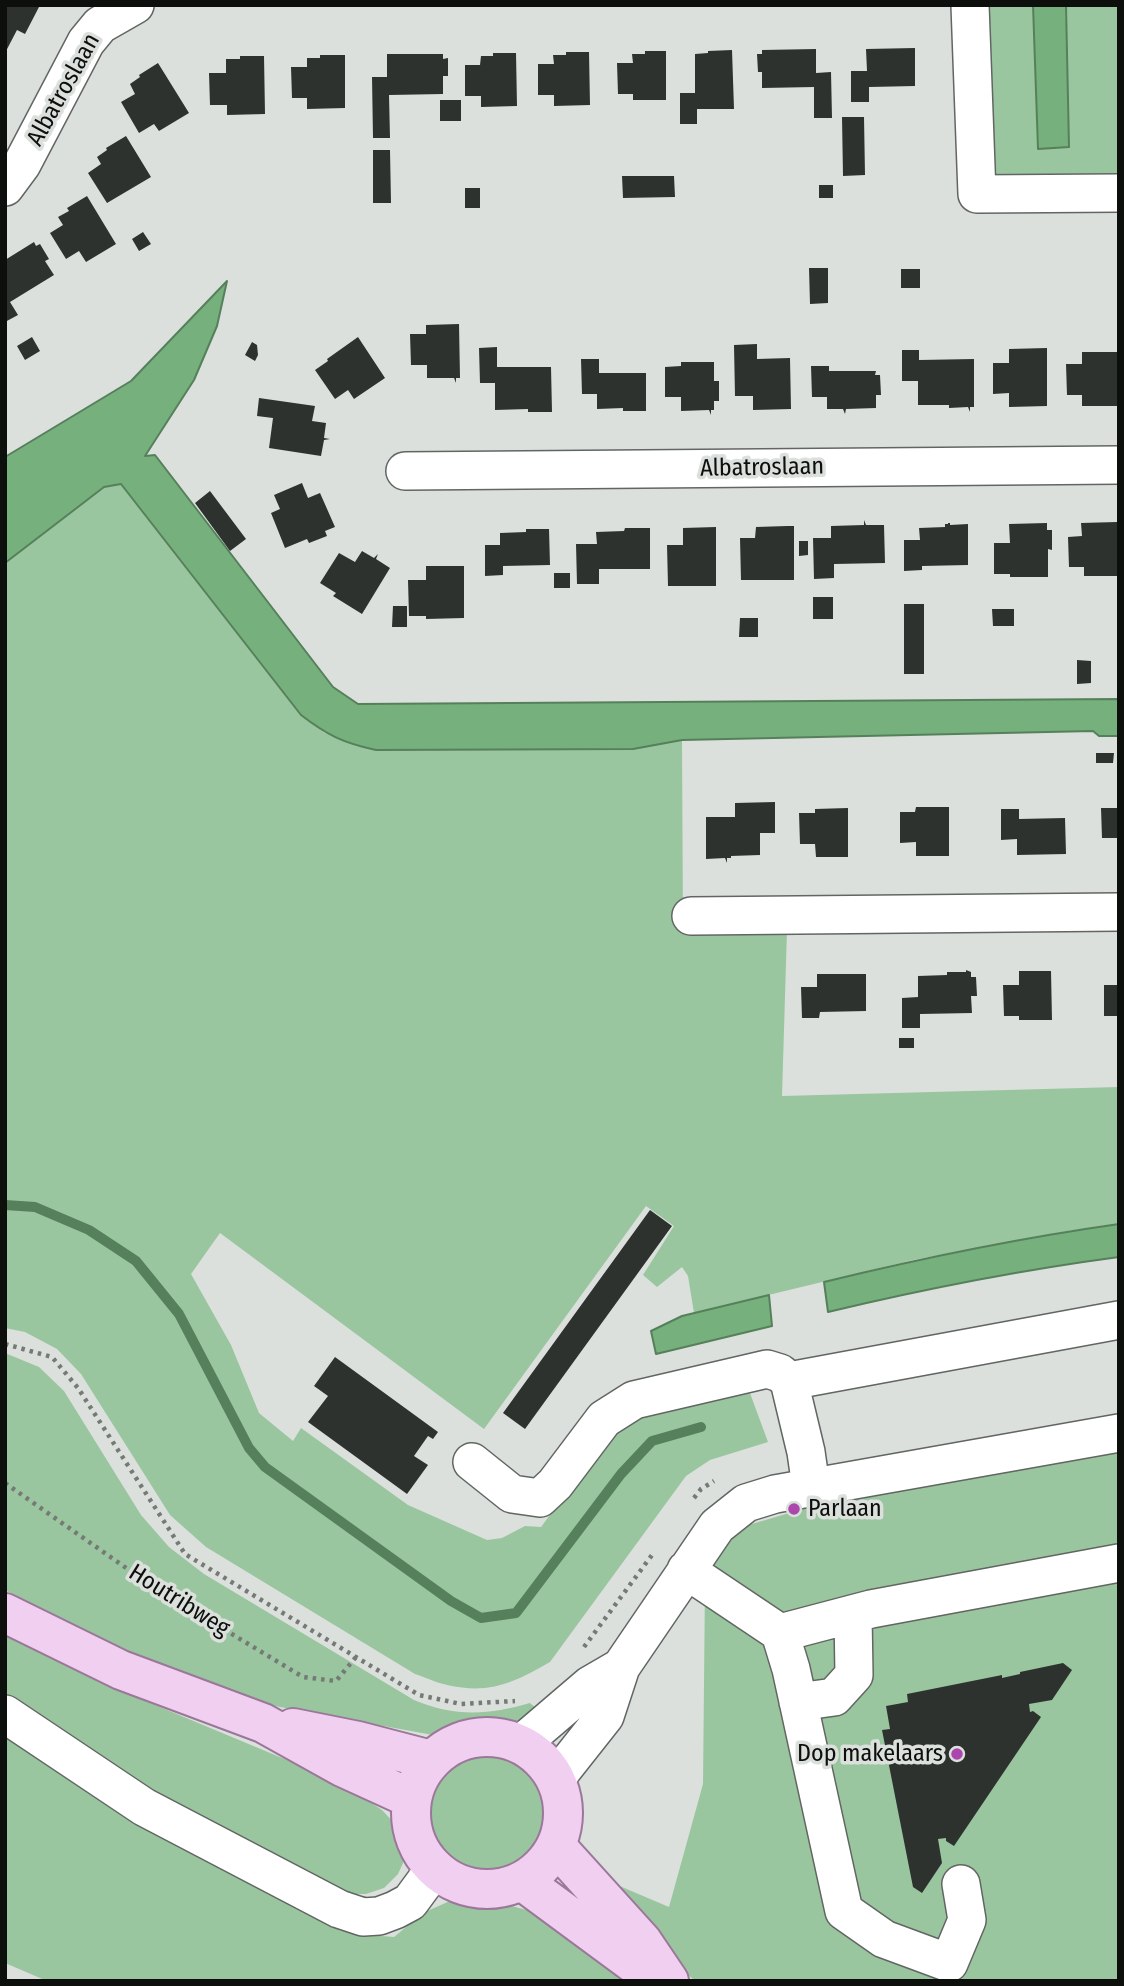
<!DOCTYPE html>
<html>
<head>
<meta charset="utf-8">
<style>
	body { margin:0 }
	#map { position:relative; width:1124px; height:1986px; overflow:hidden; background:#dbe0dc; font-family:"Fira Sans Condensed",sans-serif }
	canvas { display:block }
	.frame { position:absolute; inset:0; border:7px solid #0d0f0d; pointer-events:none }
</style>
</head>
<body>
<div id="map">
<canvas width="1124" height="1986"></canvas>
<div class="frame"></div>
</div>
<script>
const g = document.querySelector('canvas').getContext('2d');
g.lineJoin = 'round';
function fillPath(path, color) { g.fillStyle = color; g.fill(path, 'evenodd'); }
function trace(path, color, width, dash) { g.strokeStyle = color; g.lineWidth = width; g.lineCap = dash ? 'butt' : 'round'; g.setLineDash(dash || []); g.stroke(path); }
function drawText(font, color, halo, rows, align = 'center') {
  g.font = font + ' "Fira Sans Condensed",sans-serif'; g.lineWidth = 7; g.setLineDash([]); g.textBaseline = 'middle'; g.strokeStyle = halo; g.fillStyle = color; for (const [text, x, y, turn = 0] of rows) {
    g.save(); g.translate(x, y); g.rotate((+turn || 0) * Math.PI / 180); g.textAlign = isNaN(turn) ? turn : align; if (halo) g.strokeText(text, 0, 0); g.fillText(text, 0, 0); g.restore();
  }
}
const green = new Path2D(`
	M1066,5H1119V171L1111,181L1005,184L991,173L980,6L1033,7L1039,149L1069,147Z
	M121,484L301,715L325,733L408,750L633,749L682,740L683,929L787,930L782,1096L1119,1087V1224L1068,1231L913,1260L694,1313L688,1276L682,1267L657,1287L643,1275L674,1226L646,1206L484,1429L220,1233L191,1274L231,1345L259,1413L293,1441L301,1428L408,1505L487,1540L502,1538L525,1526L541,1527L613,1429L635,1412L747,1385L768,1442L710,1460L686,1476L550,1662C517,1681 492,1694 452,1686C439,1684 427,1678 415,1674L206,1547L170,1515L81,1374L57,1349L25,1332L5,1328V563L104,487Z
	M5,1353L39,1367L64,1391L141,1515L169,1547L204,1574L414,1700C454,1717 489,1715 530,1703L545,1716L518,1727L492,1723L472,1724L438,1736L264,1704L115,1648L5,1590Z
	M1119,1416V1981H695L651,1941L589,1873L669,1907L703,1784L705,1583L728,1531Z
	M5,1634L112,1687L299,1765L367,1800L382,1810L398,1827L406,1847L404,1861L398,1874L384,1888L366,1894H343L222,1837L5,1699Z
	M5,1723L73,1773L369,1935L394,1937L423,1913L452,1900L508,1905L538,1913L626,1981H47L5,1963Z
	M430 1811a61 61 0 1 1 122 0a61 61 0 1 1-122 0Z`);
const water = new Path2D(`
	M1033,5H1066L1069,147L1038,149Z
	M227,281L217,326L194,380L145,456L155,455L333,687L358,704L1119,699V736H1099L1093,731L682,740L633,749L376,750C343,743 327,735 301,715L121,484L104,487L5,563V457L131,381Z
	M1119,1224V1257C1021,1270 924,1289 828,1312L824,1282C922,1258 1020,1238 1119,1224Z
	M769,1295L772,1326L656,1354L651,1331L682,1316Z`);
const stream = new Path2D(`
	M5,1205L35,1207L89,1230L136,1261L179,1314L249,1448L265,1467L451,1601L481,1618L516,1613L621,1474L652,1441L701,1427`);
const building = new Path2D(`
	M5,5L39,7L25,34L17,30L5,53Z
	M915,48V86L869,87V102H851V71H867L866,49Z
	M816,49V73L831,72L832,118H814V87L762,88V72H758L757,54H762V50Z
	M732,50L734,109H697V124H680V93H695V54L708,53V51Z
	M645,51H666V100H633V94H618L617,63H633L632,54H645Z
	M566,52H589L590,105L554,106V95H538V64H554L553,55H566Z
	M493,53H516L517,106L481,107V96H465V65H480L481,56H493Z
	M387,54H443V59L448,58V76H443V94L389,95L390,138H373L372,77H387Z
	M320,55H345V108L307,109V98H292L291,67H307V58H320Z
	M240,56H264L265,114L227,115V105H210L209,73H226V59H240Z
	M158,63L189,113L159,131L154,124L139,133L121,102L135,94L130,84L140,77L139,75Z
	M440,100H461V121H440Z
	M842,117H864L865,175L843,176Z
	M126,136L151,177L107,203L88,173L101,164L97,157L107,150L106,148Z
	M373,150H390L391,203H373Z
	M622,176H674L675,197L623,198Z
	M819,185H833V198H819Z
	M465,188H480V208H465Z
	M87,196L116,244L86,262L79,251L66,259L50,233L63,225L58,217L69,211L67,208Z
	M143,232L151,244L139,251L132,239Z
	M34,242L36,246L40,244L49,259L45,261L54,275L10,302L18,315L5,322V260Z
	M809,268H828V303L810,304Z
	M901,269H920V288H901Z
	M459,324L460,378H456V383L454,378H427V365H411L410,334H426V325Z
	M32,337L40,351L25,360L17,346Z
	M358,337L385,378L354,399L348,390L335,399L315,370L328,361L327,359Z
	M252,342L257,345L258,355L255,361L245,355Z
	M757,344V359L790,358L791,409L753,410V396H735L734,345Z
	M497,347V367H551L552,412H528V409L495,410V383H480L479,348Z
	M1047,348V406L1009,407V393L993,394V363H1009V349Z
	M902,350H919V360L974,359V407H970V412L968,407L949,408V405H918V381H902Z
	M1082,352H1119V406H1082V395H1067L1066,364H1082Z
	M581,359H599V373H646V411H623V408L597,409V394H582Z
	M681,362H714V381H719V401H714V410H711V415L709,410L681,411V397H665V367L681,366Z
	M811,366H829V371H876L875,375H880L881,395H876V408L846,409L845,414L843,409H827V397H812Z
	M259,398L315,406L312,421L326,423L324,438L330,439L324,440L321,456L269,448L273,418L257,416Z
	M302,483L308,498L320,493L335,527L325,531L327,536L309,543L307,539L285,548L271,513L280,509L274,495Z
	M210,491L246,539L230,551L195,503Z
	M864,520L866,525H884L885,563L834,564V578L814,579L813,538H831V526L864,525Z
	M1117,522V576H1084V567H1069L1068,537L1082,536L1081,523Z
	M948,523H950V525L968,524V565L922,566V570L904,571V540H920L919,528L945,527V524H948Z
	M1047,523V530H1052V550L1048,549V577H1010V574H994V543H1010L1009,524Z
	M787,526H794V580H741L740,538H755L756,527Z
	M716,527V586H668L667,545H683V528Z
	M625,528H650V569H599V584H577L576,544H597L596,532L624,531Z
	M526,529H549L550,565L503,566V575L485,576V545H500V533L526,532Z
	M799,541H808V555L799,556Z
	M362,551L374,558L378,554L376,559L390,568L362,614L333,596L336,593L320,583L339,553L355,562Z
	M426,566H464V618L426,619V616H409L408,580H426Z
	M554,573H570V588H554Z
	M813,597H833V619H813Z
	M904,604H924V674H904Z
	M393,606H407V627H392Z
	M992,609H1014V626H993Z
	M740,618H758V637H739Z
	M1077,660L1091,661V683L1077,684Z
	M1096,753H1114L1113,763H1096Z
	M775,802V833H760V855L731,856V858H727V863L725,858L706,859V817H735V803Z
	M916,807H949V856H916V842L900,843V812H915Z
	M848,808V857H816L815,844H800L799,813H815V809Z
	M1101,808H1119V838H1102Z
	M1001,809H1019V819L1065,818L1066,854L1017,855V839L1001,840Z
	M966,970L971,972V977H976L977,996H971L972,1013L920,1014V1028H902V998L918,997V976L947,975V972H966Z
	M1019,971H1051L1052,1020H1019V1016H1004L1003,985H1019Z
	M817,974H866V1011L820,1012L819,1018H802L801,987H817Z
	M1104,985H1119V1016H1104Z
	M899,1038H914V1048H899Z
	M650,1210L672,1226L525,1429L503,1413Z
	M335,1357L438,1432L433,1439L428,1436L414,1456L428,1465L407,1494L308,1422L328,1396L314,1386Z
	M1063,1663L1072,1670L1052,1700L1029,1704L1030,1712L1033,1711L1041,1717L954,1846L946,1841V1838L938,1839L942,1863L922,1893L913,1887L882,1730L890,1729L886,1706L908,1702L907,1694L1002,1675V1678L1020,1674V1672Z`);
const path = new Path2D(`
	M5,1344L52,1357L78,1388L185,1554L419,1695L461,1704L515,1701
	M5,1483L149,1584L303,1677L336,1681L356,1657
	M694,1498L701,1489L714,1481
	M584,1647L652,1555`);
const minor = new Path2D(`
	M970,5L977,194L1119,193
	M5,187L22,164L86,42L100,25L135,5
	M405,471L1119,465
	M691,916L1119,912
	M789,1381L1119,1320
	M472,1462L512,1494L540,1498L555,1484L604,1419L634,1400L767,1369L780,1373L789,1381L806,1452L811,1487
	M686,1570L780,1633L791,1669L844,1911L884,1939L949,1963L967,1920L961,1884
	M780,1633L871,1609L1119,1563
	M798,1702L834,1697L854,1675L853,1614
	M5,1714L144,1807L339,1909L363,1917L379,1916L395,1910L410,1902L435,1868
	M521,1744L590,1685L621,1667
	M556,1778L605,1716L621,1667L717,1526L746,1503L775,1494L1119,1433`);
const major = new Path2D(`
	M5,1613L121,1670L263,1723L342,1767L412,1799
	M293,1728L358,1741L431,1760
	M411 1813a76 76 0 1 1 152 0a76 76 0 1 1-152 0Z
	M556,1846L642,1941L669,1981
	M522,1881L652,1977`);
const markers = [
	[794,1509,7,"#aa46ac"],
	[957,1754,7,"#aa46ac"]
];
const streetNames = [
	["Albatroslaan",64,90,-61],
	["Albatroslaan",762,468,-1],
	["Houtribweg",179,1601,32]
];
const poiNames = [
	["Parlaan",808,1509],
	["Dop makelaars",943,1754,"right"]
];
fillPath(green, '#9ac69f');
fillPath(water, '#75b07d');
trace(water, '#56805b', 2);
trace(stream, '#56805b', 10);
fillPath(building, '#2e322f');
trace(minor, '#626663', 40);
trace(major, '#9b779a', 42);
trace(path, '#767a77', 4.5, [3.5, 5]);
trace(minor, '#fff', 37);
trace(major, '#f1cff0', 38);
for (const [x, y, r, color] of markers) { const dot = new Path2D(); dot.arc(x, y, r, 0, 2 * Math.PI); g.fillStyle = color; g.fill(dot); trace(dot, '#dbe0dc', 2.5); }
drawText('24px', '#0d0f0d', '#dbe0dc', streetNames);
drawText('24px', '#0d0f0d', '#dbe0dc', poiNames, 'left');
</script>
</body>
</html>
